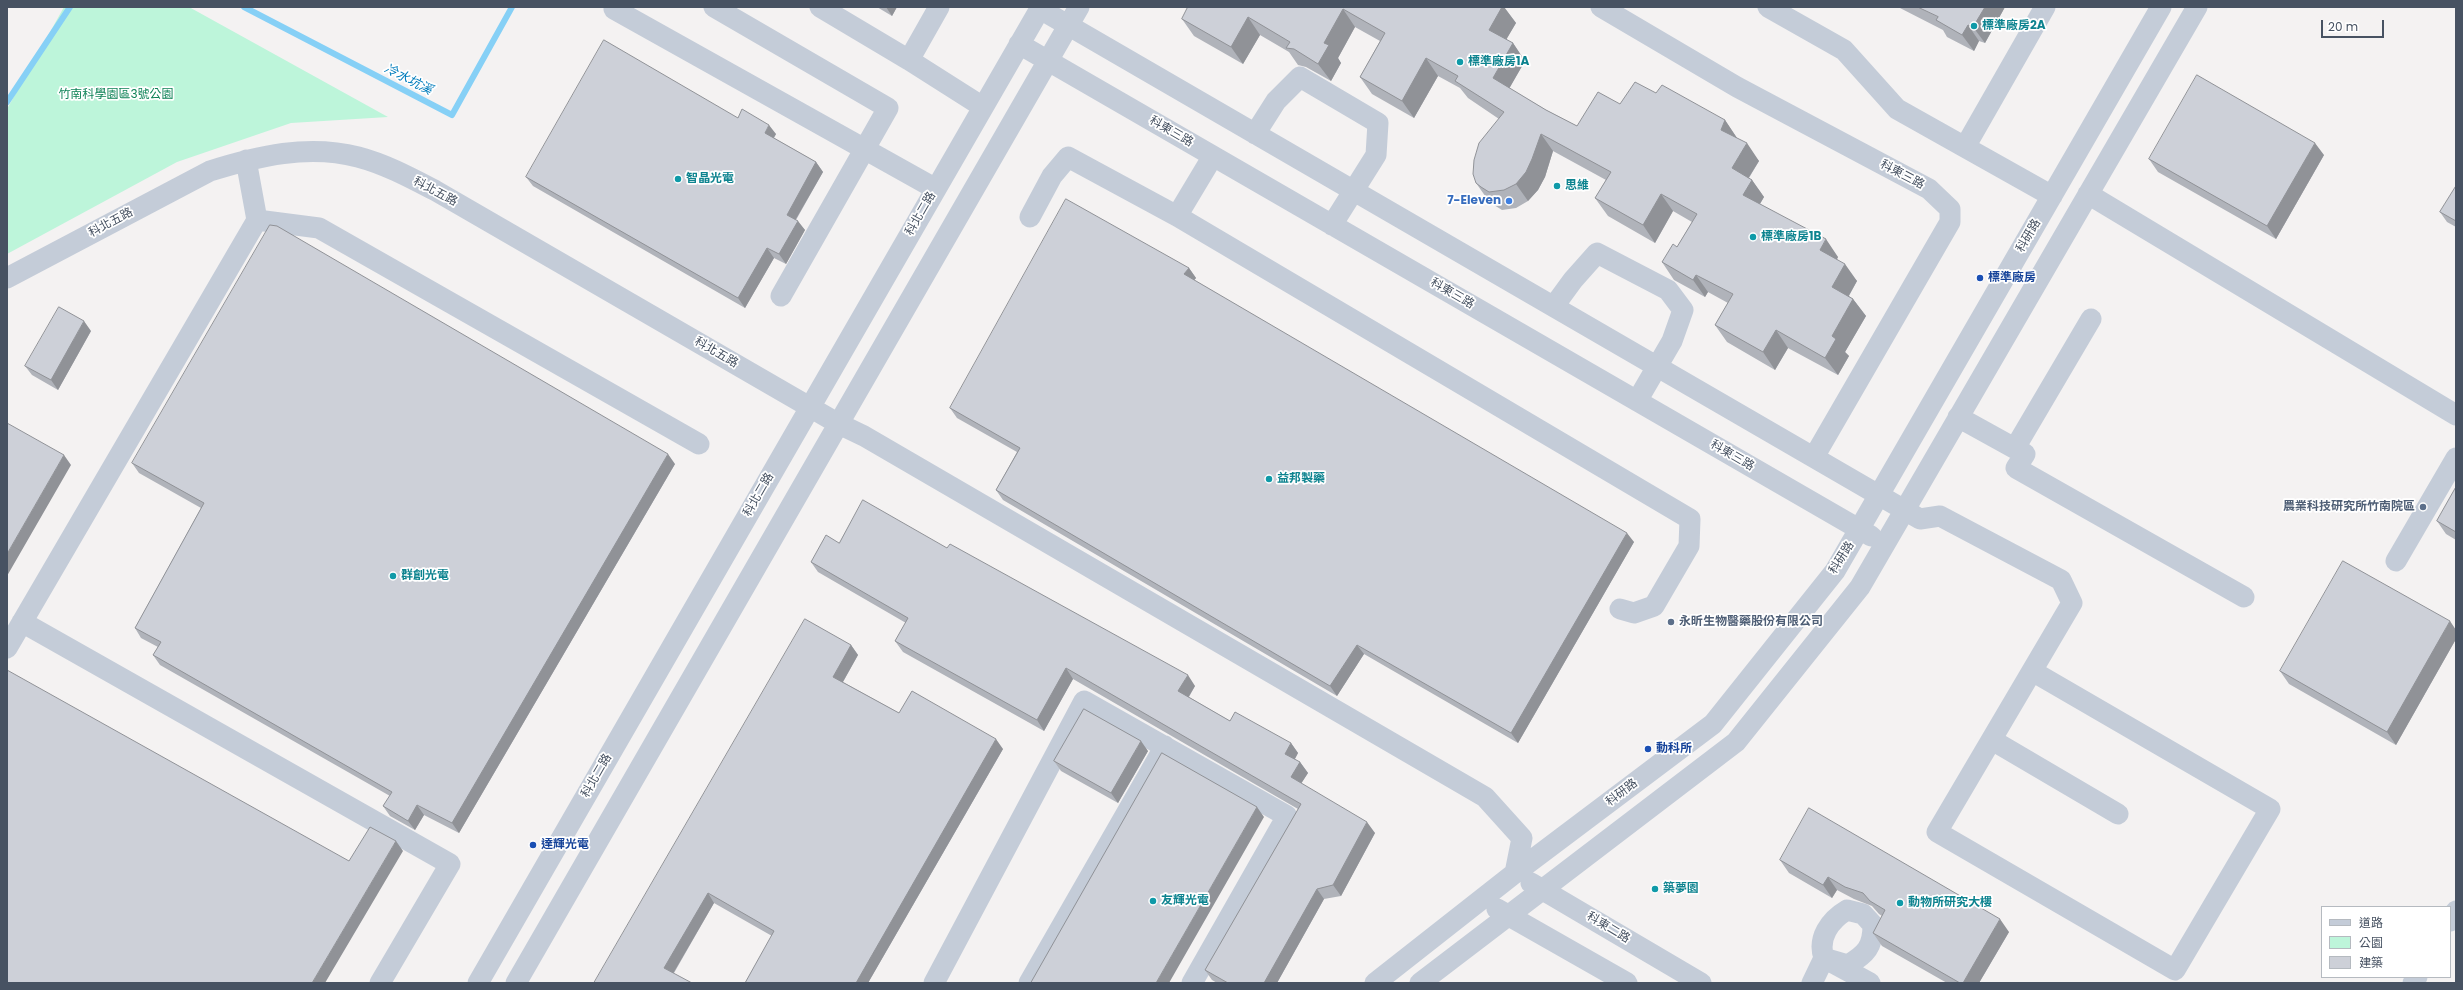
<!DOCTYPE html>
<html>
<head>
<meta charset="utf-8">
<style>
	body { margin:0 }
	#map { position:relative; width:2463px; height:990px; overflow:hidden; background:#f4f2f2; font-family:Poppins,"Noto Sans TC",sans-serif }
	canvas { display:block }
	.frame { position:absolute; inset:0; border:8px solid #475262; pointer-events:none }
	.legend { position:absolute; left:2321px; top:906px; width:130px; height:72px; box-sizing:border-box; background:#fff; border:1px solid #b5bac0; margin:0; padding:5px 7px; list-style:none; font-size:12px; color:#475262 }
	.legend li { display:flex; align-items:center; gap:8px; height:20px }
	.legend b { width:20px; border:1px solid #b5bac0 }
	.scale { position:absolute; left:2321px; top:20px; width:63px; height:18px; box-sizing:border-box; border:2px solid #475262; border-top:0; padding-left:5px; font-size:12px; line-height:14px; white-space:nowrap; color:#475262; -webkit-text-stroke:3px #fff; paint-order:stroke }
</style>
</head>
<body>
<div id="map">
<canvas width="2463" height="990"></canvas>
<div class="frame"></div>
<ul class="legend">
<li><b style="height:5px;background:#c4ccd8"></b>道路</li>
<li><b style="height:11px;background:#bdf5da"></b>公園</li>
<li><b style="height:11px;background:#cdd0d8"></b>建築</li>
</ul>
<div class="scale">20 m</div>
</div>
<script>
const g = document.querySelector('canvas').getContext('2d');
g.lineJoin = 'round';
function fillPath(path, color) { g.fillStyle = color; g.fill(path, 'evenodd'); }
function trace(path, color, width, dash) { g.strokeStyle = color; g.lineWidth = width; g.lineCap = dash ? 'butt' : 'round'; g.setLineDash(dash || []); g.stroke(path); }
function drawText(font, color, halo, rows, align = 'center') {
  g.font = font + ' Poppins,"Noto Sans TC",sans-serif'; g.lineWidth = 3.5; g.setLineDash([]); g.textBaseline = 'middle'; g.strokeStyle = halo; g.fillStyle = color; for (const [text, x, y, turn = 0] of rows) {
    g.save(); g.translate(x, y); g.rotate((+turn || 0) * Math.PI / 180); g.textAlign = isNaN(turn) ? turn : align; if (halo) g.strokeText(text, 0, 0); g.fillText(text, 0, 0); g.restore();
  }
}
const green = new Path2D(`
	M64,7H189L388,117L291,123L177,162L7,254V109Z`);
const stream = new Path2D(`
	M244,7L452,115L512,7
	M7,102L70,7`);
const minor = new Path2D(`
	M615,7L614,9L936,189
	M714,7L888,108L781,296
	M820,7L909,60
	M939,7L909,60L983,107
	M1601,7L1737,87L1929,189L1950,209V222L1814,457
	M1768,7L1844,50L1897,109L2052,196
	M1040,9L1920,519L1940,516L2061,580L2072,603L1937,832L2175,970L2270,809L2032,671
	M1019,44L1871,536
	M1255,134L1276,101L1300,77L1378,123L1376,155L1332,225
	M1965,147L2045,7
	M2088,194L2456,415
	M1177,216L1213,156
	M1030,217L1052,176L1068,157L1177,216L1690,519L1689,546L1654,606L1634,613L1620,609
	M257,220L319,228L699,444
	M7,278L210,171C258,156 308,144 358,157C385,164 411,178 436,191L839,424L864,436L1485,797L1522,838L1515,873
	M1554,306L1573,280L1597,253L1668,290L1683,310L1672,341L1637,401
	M1958,417L2025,454L2016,468L2244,597
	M2015,448L2091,319
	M2396,561L2456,458
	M22,622L450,864L380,983
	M7,648L257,220L246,160
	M1992,740L2118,814
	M1531,883L1701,983
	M1497,909L1627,983
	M1847,910L1863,914L1873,925C1873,947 1866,954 1848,965L1824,958C1817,938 1830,920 1847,910Z
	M2450,921L2456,911
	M478,983L1041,7
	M516,983L1079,7
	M934,983L1084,701L1287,816L1192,983
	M1029,983L1165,746
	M1375,983L1515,873L1713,724L1835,571L2161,7
	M1420,983L1736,742L1860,587L2197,7
	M1812,983L1824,958L1870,983
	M2413,983L2417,977`);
const wall = new Path2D(`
	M877,7H897L892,16Z
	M1188,7H1504L1516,23L1506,39L1513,43L1525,61L1509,88L1546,110L1577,126L1620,104L1656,93L1725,120L1737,138L1759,161L1749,178L1752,180L1764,197L1760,204L1838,257L1837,259L1857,281L1849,296L1853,299L1866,316L1845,352L1849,356L1838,375L1788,348L1775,370L1727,342L1715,325L1728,303L1708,292L1705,297L1674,280L1662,262L1677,247L1692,222L1673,211L1655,243L1608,216L1595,198L1606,180L1553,151L1545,177L1538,190L1528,201L1516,208L1502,210L1494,205L1488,200L1476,183L1499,119L1468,98L1460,88L1438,76L1414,118L1372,94L1360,77L1380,41L1355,27L1338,58L1341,63L1331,81L1306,67L1298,65L1289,52L1260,35L1243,64L1194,36L1182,19Z
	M1898,7H2005L1985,43L1979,41L1974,51L1947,37L1943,30Z
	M738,118L776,134L774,138L816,162L823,172L796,220L805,230L786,264L774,258L745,308L533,186L526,177Z
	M2324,155L2276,239L2158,172L2149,159Z
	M2456,186V227L2447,222L2440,212Z
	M1189,268L1196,278L1194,280L1634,542L1518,743L1364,654L1337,696L1003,500L996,490L1017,452L957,418L950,408Z
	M91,331L58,390L32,375L25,366Z
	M132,463L675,464L459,833L424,815L415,830L390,816L383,806L390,796L160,665L153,655L158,647L141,638L135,628L201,508L139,473Z
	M2456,487V540L2446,534L2437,521Z
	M839,543L947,548L1195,686L1189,697L1230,721L1291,743L1298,753L1295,759L1300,762L1308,773L1301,783L1375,833L1341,896L1324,899L1277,983H1217L1212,980L1205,970L1298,809L1073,679L1044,731L903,652L895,641L906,623L818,572L811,562Z
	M2456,630V639L2396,745L2289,684L2280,671Z
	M851,645L858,655L843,682L899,713L1003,749L868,983H745L772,936L714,903L674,973L594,983Z
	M1148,751L1118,803L1061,771L1054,761Z
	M1780,860L2009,932L1979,983H1947L1882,946L1873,933L1882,916L1879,914L1872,906L1854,899L1837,890L1832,898L1789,873Z`);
const shadedWall = new Path2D(`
	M886,7H897L892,16Z
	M1502,7H1504L1516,23L1502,47L1489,30Z
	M1985,7H2005L1985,43L1973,27Z
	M1343,9L1355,27L1338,58L1341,63L1331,81L1318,64L1324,43Z
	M1248,17L1260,35L1243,64L1231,47Z
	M1968,25L1979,41L1974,51L1962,35Z
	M1513,43L1525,61L1505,96L1493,78Z
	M1426,58L1438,76L1414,118L1402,101Z
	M1725,120L1737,138L1733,147L1721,130Z
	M769,125L776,134L771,142L765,133Z
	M1541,134L1553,151L1545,177L1538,190L1528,201L1516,184Z
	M1747,143L1759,161L1744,185L1732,168Z
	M2315,143L2324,155L2276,239L2267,226Z
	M816,162L823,172L793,224L787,215Z
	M1752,180L1764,197L1755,212L1743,195Z
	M1661,194L1673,211L1655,243L1643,225Z
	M798,221L805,230L786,264L779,254Z
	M1826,239L1838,257L1833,267L1820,250Z
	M767,248L774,258L745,308L738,298Z
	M1845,264L1857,281L1844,304L1832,287Z
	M1189,268L1196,278L1191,284L1184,274Z
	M1696,275L1708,292L1705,297L1693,280Z
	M1853,299L1866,316L1845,352L1849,356L1838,375L1825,358L1832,336Z
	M84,321L91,331L58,390L51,380Z
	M1776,330L1788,348L1775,370L1763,352Z
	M668,454L675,464L459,833L452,823Z
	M64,455L71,465L7,576V554Z
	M1627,533L1634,542L1518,743L1511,733Z
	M2450,621L2456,630V639L2396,745L2387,732Z
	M851,645L858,655L840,687L833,677Z
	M1357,645L1364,654L1337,696L1330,686Z
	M1066,668L1073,679L1044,731L1037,720Z
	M1188,675L1195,686L1186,701L1178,691Z
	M996,739L1003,749L868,983H856Z
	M1141,741L1148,751L1118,803L1111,793Z
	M1291,743L1298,753L1292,764L1285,754Z
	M1300,762L1308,773L1299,787L1291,777Z
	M417,805L424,815L415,830L408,821Z
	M1257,807L1264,817L1169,983H1156Z
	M1367,822L1375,833L1341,896L1333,885Z
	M396,841L403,851L325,983H312Z
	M1828,877L1837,890L1832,898L1823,885Z
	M1317,889L1324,899L1277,983H1264Z
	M708,893L714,903L671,977L664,968Z
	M2000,919L2009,932L1979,983H1963Z`);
const building = new Path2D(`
	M1188,7H1502L1489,30L1513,43L1493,78L1546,110L1577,126L1598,92L1620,104L1635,82L1656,93L1662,85L1725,120L1721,130L1747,143L1732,168L1752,180L1743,195L1826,239L1820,250L1845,264L1832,287L1853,299L1832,336L1836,339L1825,358L1776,330L1763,352L1715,325L1733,294L1696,275L1693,280L1662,262L1673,244L1677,247L1697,214L1661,194L1643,225L1595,198L1611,172L1541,134L1532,159L1526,172L1516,184L1504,190L1489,192L1481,187L1476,183L1473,174L1474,160L1479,143L1504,112L1455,81L1458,76L1426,58L1402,101L1360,77L1385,33L1343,9L1324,43L1329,45L1318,64L1294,49L1286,48L1290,42L1248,17L1231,47L1182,19Z
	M1918,7H1985L1973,27L1968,25L1962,35L1936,20L1938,17Z
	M604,40L738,118L742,109L769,125L765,133L816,162L787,215L798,221L779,254L767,248L738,298L526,177Z
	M2197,75L2315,143L2267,226L2149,159Z
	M2456,186V221L2440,212Z
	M1066,199L1189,268L1184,274L1627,533L1511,733L1357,645L1330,686L996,490L1020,448L950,408Z
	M270,225L277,226L668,454L452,823L417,805L408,821L383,806L392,792L153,655L161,642L135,628L204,503L132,463Z
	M59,307L84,321L51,380L25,366Z
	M7,423L64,455L7,554Z
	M2456,487V532L2437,521Z
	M863,500L947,548L950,544L1188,675L1178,691L1230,721L1235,712L1291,743L1285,754L1300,762L1291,777L1367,822L1333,885L1317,889L1264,983H1228L1205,970L1301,804L1066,668L1037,720L895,641L908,618L811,562L826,535L839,543Z
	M2343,561L2450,621L2387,732L2280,671Z
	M805,619L851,645L833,677L899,713L912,691L996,739L856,983H745L774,931L708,893L664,968L692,983H594Z
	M7,670L349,861L370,827L396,841L312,983H7Z
	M1084,709L1141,741L1111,793L1054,761Z
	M1162,753L1257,807L1156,983H1031Z
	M1809,808L2000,919L1963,983H1960L1873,933L1885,910L1870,901L1863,893L1845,887L1828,877L1823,885L1780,860Z`);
const markers = [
	[1974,26,4,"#0f9aa8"],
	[1460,62,4,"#0f9aa8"],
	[678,179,4,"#0f9aa8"],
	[1557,186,4,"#0f9aa8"],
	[1509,201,4,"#3f7fe0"],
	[1753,237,4,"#0f9aa8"],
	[1980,278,4,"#1a4fb4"],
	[1269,479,4,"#0f9aa8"],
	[2423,507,4,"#5c6f8a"],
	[393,576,4,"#0f9aa8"],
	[1671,622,4,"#5c6f8a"],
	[1648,749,4,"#1a4fb4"],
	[533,845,4,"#1a4fb4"],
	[1655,889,4,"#0f9aa8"],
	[1153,901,4,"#0f9aa8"],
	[1900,903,4,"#0f9aa8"]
];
const cultureNames = [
	["標準廠房2A",1982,26],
	["標準廠房1A",1468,62],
	["智晶光電",686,179],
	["思維",1565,186],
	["標準廠房1B",1761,237],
	["益邦製藥",1277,479],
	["群創光電",401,576],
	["築夢園",1663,889],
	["友輝光電",1161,901],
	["動物所研究大樓",1908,903]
];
const parkNames = [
	["竹南科學園區3號公園",116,95]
];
const streetNames = [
	["科東三路",1171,132,30],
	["科東三路",1902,175,28],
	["科北五路",435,192,28],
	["科北二路",921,214,-60],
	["科北五路",111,223,-28],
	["科研路",2029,236,-60],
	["科東三路",1452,294,30],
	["科北五路",716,353,30],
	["科東三路",1732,456,30],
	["科北二路",759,495,-60],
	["科研路",1842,558,-58],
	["科北二路",597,776,-60],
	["科研路",1622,793,-37],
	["科東二路",1608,928,31]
];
const shopNames = [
	["7-Eleven",1501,201]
];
const transitNames = [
	["標準廠房",1988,278],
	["動科所",1656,749],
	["達輝光電",541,845]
];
const serviceNames = [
	["農業科技研究所竹南院區",2415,507],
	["永昕生物醫藥股份有限公司",1679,622,"left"]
];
const waterNames = [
	["冷水坑溪",408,80,27]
];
fillPath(green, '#bdf5da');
trace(stream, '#86d0f6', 6);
trace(minor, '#c4ccd8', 21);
fillPath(wall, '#b0b3ba');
fillPath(shadedWall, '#909297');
fillPath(building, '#cdd0d8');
trace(building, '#909297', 1);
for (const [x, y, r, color] of markers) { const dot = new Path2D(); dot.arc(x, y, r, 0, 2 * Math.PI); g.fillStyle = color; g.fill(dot); trace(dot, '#fff', 1.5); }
drawText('bold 12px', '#0d838f', '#fff', cultureNames, 'left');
drawText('12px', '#0d8256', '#fff', parkNames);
drawText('12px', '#475262', '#fff', streetNames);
drawText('bold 12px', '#366cbe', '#fff', shopNames, 'right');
drawText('bold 12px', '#164399', '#fff', transitNames, 'left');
drawText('bold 12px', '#4e5e75', '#fff', serviceNames, 'right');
drawText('italic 13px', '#007cbc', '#fff', waterNames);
</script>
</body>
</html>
